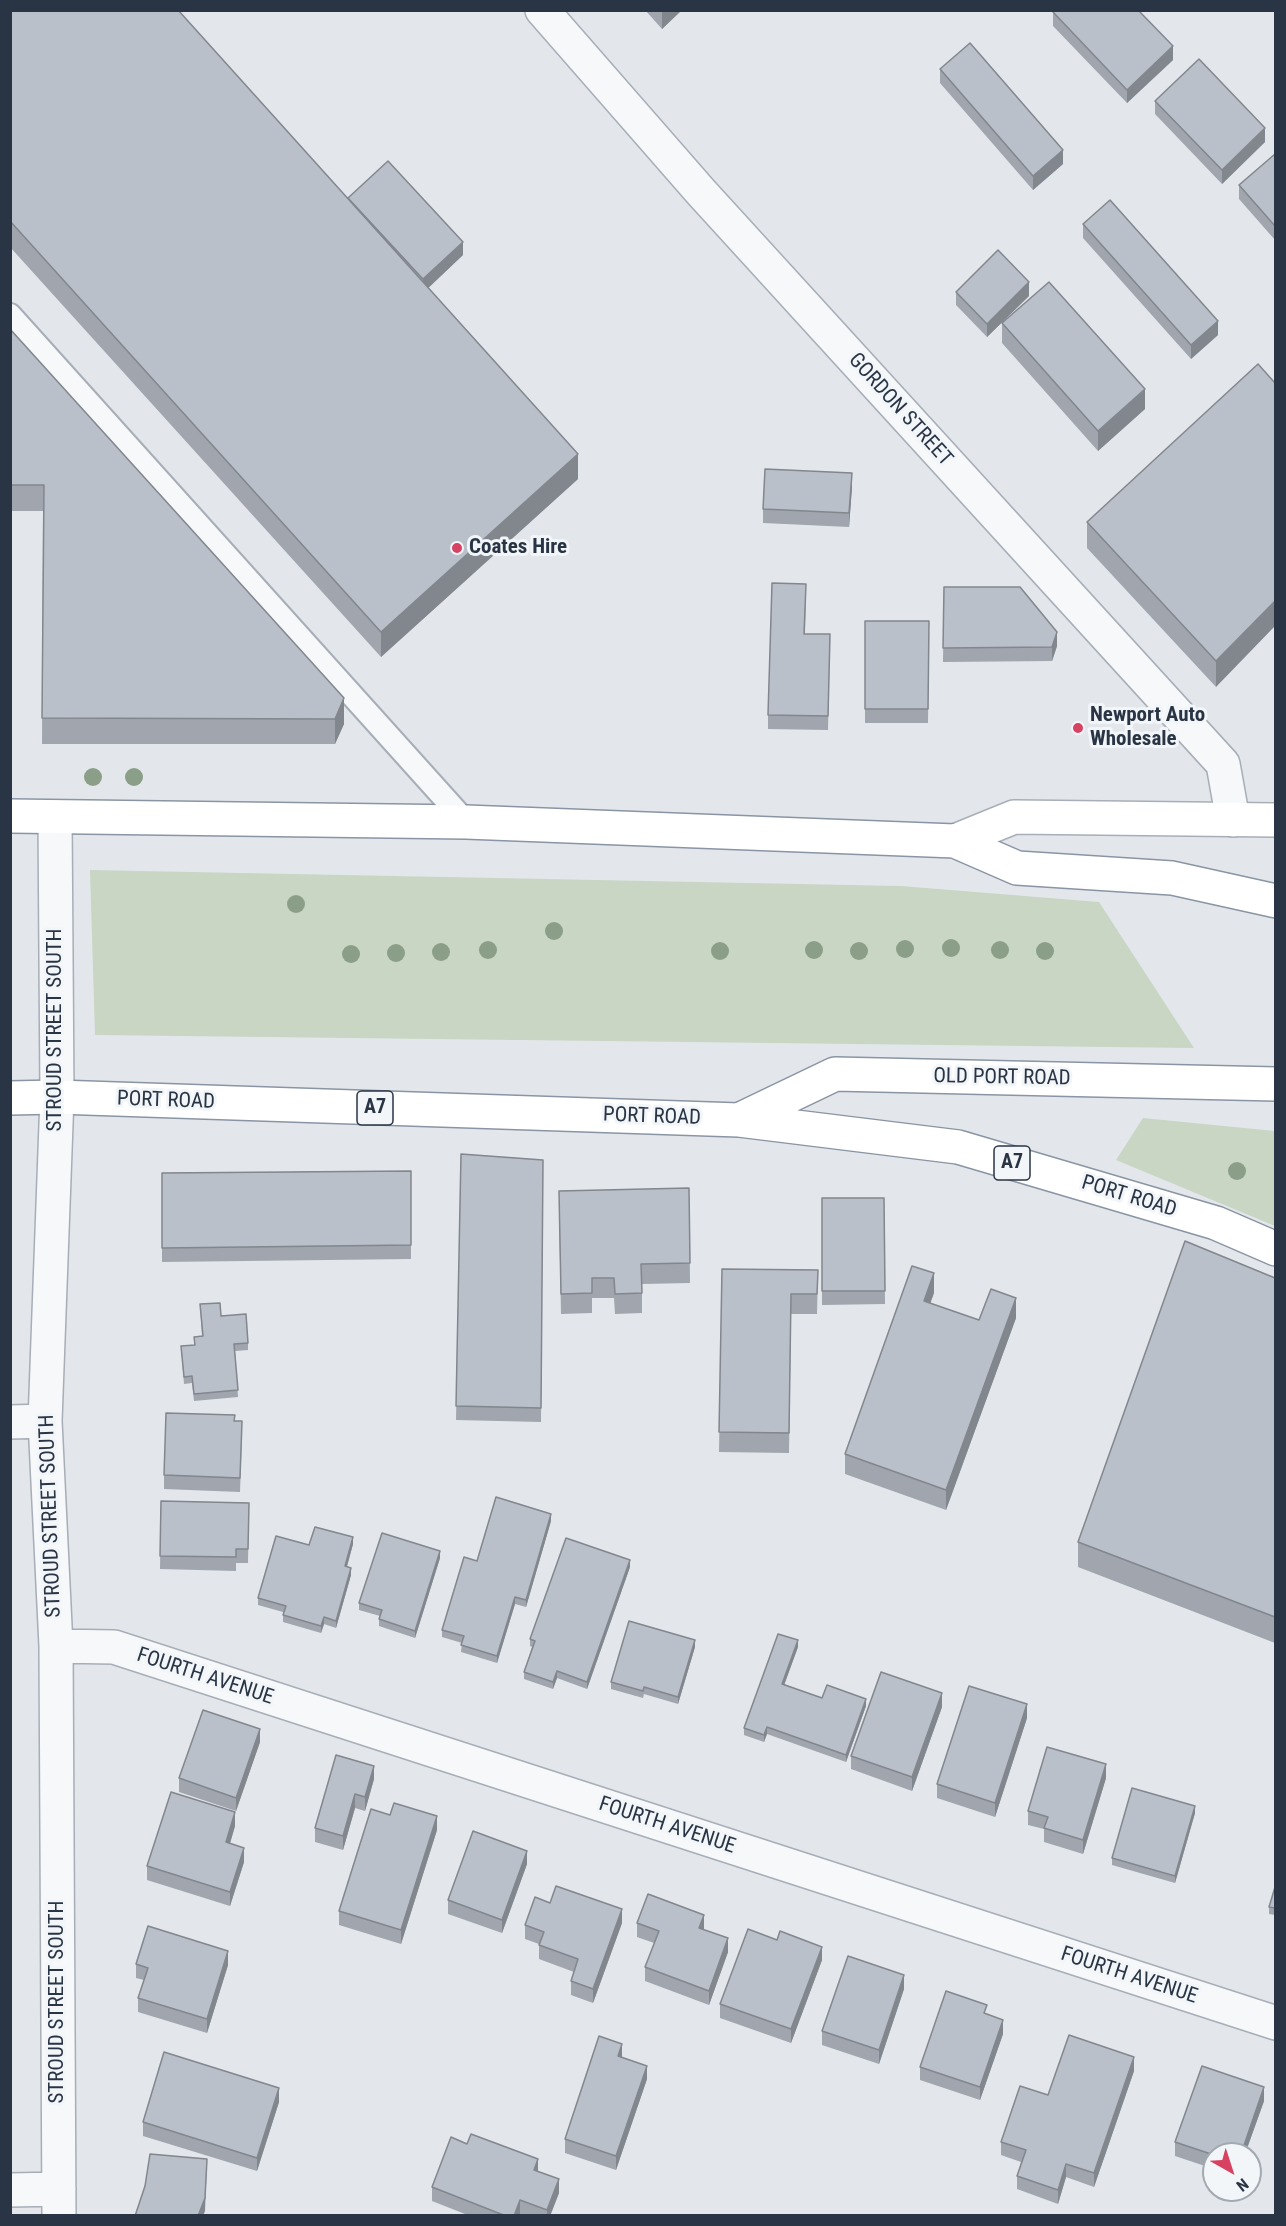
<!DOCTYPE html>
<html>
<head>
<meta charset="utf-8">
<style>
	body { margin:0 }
	#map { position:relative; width:1286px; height:2226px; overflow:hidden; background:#e3e7ec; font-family:"Roboto Condensed",sans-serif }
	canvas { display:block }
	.frame { position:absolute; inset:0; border:12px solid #293545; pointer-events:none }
	.north { position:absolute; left:1202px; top:2142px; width:60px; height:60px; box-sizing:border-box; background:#f3f6f9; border:2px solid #a2a9b1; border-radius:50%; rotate:141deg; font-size:16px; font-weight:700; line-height:24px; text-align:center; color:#293545 }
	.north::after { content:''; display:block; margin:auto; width:21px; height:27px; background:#d74262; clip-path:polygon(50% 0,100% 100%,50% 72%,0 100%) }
</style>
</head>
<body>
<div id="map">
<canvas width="1286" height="2226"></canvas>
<div class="frame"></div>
<div class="north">N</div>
</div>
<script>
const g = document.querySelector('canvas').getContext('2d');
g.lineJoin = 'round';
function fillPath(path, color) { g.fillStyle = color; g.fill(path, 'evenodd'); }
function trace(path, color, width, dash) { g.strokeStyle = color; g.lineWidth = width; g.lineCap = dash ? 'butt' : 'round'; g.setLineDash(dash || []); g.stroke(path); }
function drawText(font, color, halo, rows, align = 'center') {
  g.font = font + ' "Roboto Condensed",sans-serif'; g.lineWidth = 6; g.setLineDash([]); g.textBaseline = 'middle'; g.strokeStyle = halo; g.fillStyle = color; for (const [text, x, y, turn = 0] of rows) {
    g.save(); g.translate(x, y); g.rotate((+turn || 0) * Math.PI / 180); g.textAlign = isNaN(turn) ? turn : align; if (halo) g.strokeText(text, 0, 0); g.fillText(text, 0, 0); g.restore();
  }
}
const green = new Path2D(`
	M90,870L901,886L1099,902L1194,1048L95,1035Z
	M1143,1118L1275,1131V1226L1116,1160Z`);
const service = new Path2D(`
	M10,315L466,822`);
const minor = new Path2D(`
	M542,10L701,192L1223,764L1233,820
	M55,817L57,1097L45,1421L56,1646L59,2216
	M10,1422L45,1421
	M56,1646L114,1647L1276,2023
	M10,2190L59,2189`);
const secondary = new Path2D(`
	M955,841L1014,817L1276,820`);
const trunk = new Path2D(`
	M10,816L466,822L955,841L1017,868L1172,878L1276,901
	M10,1098L57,1097L739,1120L958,1147L1216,1223L1276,1249
	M739,1120L835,1074L1276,1084`);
const trees = [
	[93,777],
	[134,777],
	[296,904],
	[554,931],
	[951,948],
	[905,949],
	[488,950],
	[814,950],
	[1000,950],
	[720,951],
	[859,951],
	[1045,951],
	[441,952],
	[396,953],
	[351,954],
	[1237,1171]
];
const wall = new Path2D(`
	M10,10L348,199V198L463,255L428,288L578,479L381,657L10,247Z
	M645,10H682L662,29Z
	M1053,12L1173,60L1127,103L1053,26Z
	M940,69L1063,164L1033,190L940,83Z
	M1155,101L1265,142L1222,184L1155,114Z
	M1275,154V240L1239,199V185Z
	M1083,224L1218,335L1191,359L1083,238Z
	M956,292L1029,296L987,337L956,305Z
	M1002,323L1145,409L1098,451L1002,343Z
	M10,329L344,724L335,744H42L43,511H10Z
	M1275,383L1216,687L1087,548V522Z
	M852,487L849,527L763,523V509Z
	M944,587L1057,646L1052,661L943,662Z
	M806,598L805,634H830L828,730L768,729V715Z
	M865,621H929L928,723H865Z
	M461,1154L543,1160L541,1422L456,1420Z
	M411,1171V1259L162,1262V1173Z
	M689,1188L690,1283L642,1284V1313L615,1314L614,1298H592V1313L561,1314L559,1211Z
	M822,1198H884L885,1304L822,1305Z
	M722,1269L818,1270L817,1314H791L789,1453L719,1452Z
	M1275,1278V1643L1078,1567V1542Z
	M934,1293L930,1303L979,1320L1016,1318L946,1510L845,1474V1454Z
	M200,1304L221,1316L248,1343V1350L235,1351L238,1397L194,1401L192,1383L184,1384L181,1346L194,1345V1337L202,1336Z
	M235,1421L242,1435L240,1492L164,1489V1475Z
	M161,1501L249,1503L248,1563H236V1571L160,1569Z
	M551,1521L526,1607L515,1604L497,1663L461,1652L462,1643L442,1637V1630L477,1561Z
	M353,1544L347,1567L351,1575L336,1628L324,1624L321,1633L283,1622V1612L258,1605V1598L309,1545Z
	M440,1558L415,1638L379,1626V1619L380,1616L359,1610V1603Z
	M630,1567L587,1689L557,1678L553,1689L524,1679V1672L532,1647L530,1646V1639Z
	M695,1647L678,1704L644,1694L643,1698L611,1689V1682Z
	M798,1647L784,1684L822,1698L866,1706L846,1762L767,1734L764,1742L744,1735V1728Z
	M942,1707L912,1791L851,1769V1756Z
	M1027,1718L995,1817L937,1798V1784Z
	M260,1742L236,1811L179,1792V1778Z
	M336,1755L374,1779L365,1811L355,1808L343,1850L315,1842V1828Z
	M1106,1778L1083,1854L1044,1842V1829L1028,1825V1811Z
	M1195,1813L1175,1883L1112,1865V1858Z
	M235,1826L230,1844L244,1862L230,1906L147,1880V1866Z
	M437,1830L401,1944L339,1925V1911Z
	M527,1864L502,1933L448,1914V1900Z
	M1275,1887V1915L1269,1914V1907Z
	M550,1903L622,1923L593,2003L571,1995V1981L574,1972L539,1959V1944L525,1939V1925Z
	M637,1923L704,1929V1930L728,1952L709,2005L645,1981V1967L654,1943L637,1937Z
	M777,1940L822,1960L791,2043L720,2018V2004Z
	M136,1964L228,1965L207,2033L138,2012V1998L144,1980L136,1978Z
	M904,1989L879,2064L822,2045V2031Z
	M987,2014L1003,2034L980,2100L920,2080V2067Z
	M622,2057L647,2079L616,2170L565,2153V2139Z
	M1134,2071L1094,2187L1066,2177L1058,2204L1017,2189V2176L1021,2162L1001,2155V2142L1048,2095Z
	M1264,2101L1245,2154H1214V2169L1175,2156V2142Z
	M279,2102L257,2171L143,2136V2122Z
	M538,2172L559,2193L550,2216H525L520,2214L519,2216H470L432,2201V2187Z`);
const shadedWall = new Path2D(`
	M662,10H682L662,29Z
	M1173,46V60L1127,103V90Z
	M1265,128V142L1222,184V170Z
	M1063,150V164L1033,190V176Z
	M463,242V255L423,293V279Z
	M1029,282V296L987,337V324Z
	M1218,321V335L1191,359V345Z
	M1145,389V409L1098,451V431Z
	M578,454V479L381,657V632Z
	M852,473V487L849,527V513Z
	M1275,601V626L1216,687V661Z
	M1057,632V646L1052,661V647Z
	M344,698V724L335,744V719Z
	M934,1273V1293L924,1321V1301Z
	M1016,1298V1318L946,1510V1490Z
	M551,1514V1521L526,1607V1600Z
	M353,1537V1544L345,1573V1566Z
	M440,1551V1558L415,1638V1631Z
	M630,1560V1567L587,1689V1682Z
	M351,1568V1575L336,1628V1621Z
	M515,1597V1604L497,1663V1656Z
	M324,1617V1624L321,1633V1626Z
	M695,1640V1647L678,1704V1697Z
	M798,1640V1647L782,1691V1684Z
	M557,1671V1678L553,1689V1682Z
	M942,1693V1707L912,1791V1777Z
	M866,1699V1706L846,1762V1755Z
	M1027,1704V1718L995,1817V1803Z
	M767,1727V1734L764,1742V1735Z
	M260,1729V1742L236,1811V1798Z
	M1106,1764V1778L1083,1854V1840Z
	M374,1766V1779L365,1811V1797Z
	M355,1794V1808L343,1850V1836Z
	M1195,1806V1813L1175,1883V1876Z
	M235,1812V1826L226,1856V1842Z
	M437,1816V1830L401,1944V1930Z
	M244,1848V1862L230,1906V1892Z
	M527,1851V1864L502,1933V1920Z
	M622,1909V1923L593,2003V1989Z
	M704,1915V1929L699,1942V1928Z
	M728,1938V1952L709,2005V1991Z
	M822,1947V1960L791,2043V2029Z
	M228,1951V1965L207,2033V2019Z
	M904,1975V1989L879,2064V2050Z
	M1003,2020V2034L980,2100V2087Z
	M622,2044V2058L618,2056Z
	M1134,2057V2071L1094,2187V2173Z
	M647,2066V2079L616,2170V2156Z
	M1264,2087V2101L1245,2154H1241Z
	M279,2088V2102L257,2171V2158Z
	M207,2159L205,2211L203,2216H198Z
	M538,2159V2173L534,2170Z
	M1066,2164V2177L1058,2204V2190Z
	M559,2179V2193L550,2216H547V2210Z
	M520,2200V2214L519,2216H514Z`);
const building = new Path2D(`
	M10,10H178L578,454L381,632L10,221Z
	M1054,10H1138L1173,46L1127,90L1053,12Z
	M970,43L1063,150L1033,176L940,69Z
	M1199,59L1265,128L1222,170L1155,101Z
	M1275,154V226L1239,185Z
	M388,161L463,242L423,279L348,198Z
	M1110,200L1218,321L1191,345L1083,224Z
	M998,250L1029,282L987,324L956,292Z
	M1049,282L1145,389L1098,431L1002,323Z
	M10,329L344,698L335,719L42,718L44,485H10Z
	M1258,364L1275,383V601L1216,661L1087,522Z
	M765,469L852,473L849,513L763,509Z
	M772,583L806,584L804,634H830L828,716L768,715Z
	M944,587H1020L1057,632L1052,647L943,648Z
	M865,621H929L928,709H865Z
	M461,1154L543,1160L541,1408L456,1406Z
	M411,1171V1245L162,1248V1173Z
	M689,1188L690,1263L641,1264L642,1293L615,1294L614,1278H592V1293L561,1294L559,1191Z
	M822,1198H884L885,1291H822Z
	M1185,1241L1275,1278V1617L1078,1542Z
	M912,1266L934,1273L924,1301L979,1320L991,1289L1016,1298L946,1490L845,1454Z
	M722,1269L818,1270L817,1294H791L789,1433L719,1432Z
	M220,1303L221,1316L246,1314L248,1343L234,1344L238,1390L194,1394L192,1376L184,1377L181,1346L195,1345L194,1337L203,1336L200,1304Z
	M166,1413L235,1415L234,1421H242L240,1478L164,1475Z
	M496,1497L551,1514L526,1600L515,1597L497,1656L461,1645L464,1636L442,1630L464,1557L477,1561Z
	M161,1501L249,1503L248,1549H236V1557L160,1556Z
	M315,1527L353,1537L345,1566L351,1568L336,1621L324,1617L321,1626L283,1615L286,1606L258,1598L276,1536L309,1545Z
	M382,1533L440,1551L415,1631L379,1619L382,1610L359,1603Z
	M566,1538L630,1560L587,1682L557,1671L553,1682L524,1672L535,1641L530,1639Z
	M629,1621L695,1640L678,1697L644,1687L643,1691L611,1682Z
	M778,1634L798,1640L782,1684L822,1698L827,1685L866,1699L846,1755L767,1727L764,1735L744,1728Z
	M881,1672L942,1693L912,1777L851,1756Z
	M969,1686L1027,1704L995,1803L937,1784Z
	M203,1710L260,1729L236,1798L179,1778Z
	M1047,1747L1106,1764L1083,1840L1044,1828L1048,1817L1028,1811Z
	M336,1755L374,1766L365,1797L355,1794L343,1836L315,1828Z
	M1132,1788L1195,1806L1175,1876L1112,1858Z
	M171,1792L235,1812L226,1842L244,1848L230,1892L147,1866Z
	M394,1803L437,1816L401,1930L339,1911L371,1809L390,1815Z
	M473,1831L527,1851L502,1920L448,1900Z
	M556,1886L622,1909L593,1989L571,1981L578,1959L539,1945L544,1932L525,1925L535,1897L550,1903Z
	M1275,1887V1908L1269,1907Z
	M648,1894L704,1915L699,1928L728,1938L709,1991L645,1967L659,1931L637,1923Z
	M148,1926L228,1951L207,2019L138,1998L148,1968L136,1964Z
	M748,1929L777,1940L780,1931L822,1947L791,2029L720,2004Z
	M848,1956L904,1975L879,2050L822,2031Z
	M946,1991L987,2005L984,2013L1003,2020L980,2087L920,2067Z
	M1069,2035L1134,2057L1094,2173L1066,2164L1058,2190L1017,2176L1026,2150L1001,2142L1020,2086L1048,2095Z
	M599,2036L622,2044L618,2056L647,2066L616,2156L565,2139Z
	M164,2052L279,2088L257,2158L143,2122Z
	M1202,2066L1264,2087L1241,2154H1214V2155L1175,2142Z
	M471,2134L538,2159L534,2170L559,2179L547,2210L520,2200L514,2216H506L432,2187L451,2137L467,2144Z
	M150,2154L207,2159L205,2198L198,2216H135L145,2186Z`);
const markers = [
	[457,548,6,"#d74262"],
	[1078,728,6,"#d74262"]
];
const shields = [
	[375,1108,36],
	[1012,1163,36]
];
const shieldNames = [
	["A7",375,1108],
	["A7",1012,1163]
];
const streetNames = [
	["GORDON STREET",900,410,48],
	["STROUD STREET SOUTH",56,1030,-90],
	["OLD PORT ROAD",1002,1078,1],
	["PORT ROAD",166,1101,2],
	["PORT ROAD",652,1117,2],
	["PORT ROAD",1129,1197,17],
	["STROUD STREET SOUTH",51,1516,-92],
	["FOURTH AVENUE",205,1677,18],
	["FOURTH AVENUE",667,1826,18],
	["FOURTH AVENUE",1129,1976,18],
	["STROUD STREET SOUTH",58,2002,-90]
];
const poiNames = [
	["Coates Hire",469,548],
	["Newport Auto",1090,716],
	["Wholesale",1090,740]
];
fillPath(green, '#c9d6c4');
trace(service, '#a7aeb7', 26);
trace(minor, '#a7aeb7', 36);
trace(secondary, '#a7aeb7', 36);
trace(trunk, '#8995a4', 36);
trace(service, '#f6f8fa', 22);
trace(minor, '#f6f8fa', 33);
trace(secondary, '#fff', 33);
trace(trunk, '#fff', 33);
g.fillStyle = '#8a9e88';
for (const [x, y] of trees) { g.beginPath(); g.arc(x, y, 9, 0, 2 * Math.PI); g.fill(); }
fillPath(wall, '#a0a5ae');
fillPath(shadedWall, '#82868d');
fillPath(building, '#bac0ca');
trace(building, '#82868d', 1.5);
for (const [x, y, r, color] of markers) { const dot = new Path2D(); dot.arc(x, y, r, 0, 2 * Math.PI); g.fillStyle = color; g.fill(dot); trace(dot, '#f3f6f9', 2); }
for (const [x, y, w] of shields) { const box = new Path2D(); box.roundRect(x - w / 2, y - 17, w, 34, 4.5); g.fillStyle = '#f3f6f9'; g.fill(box); trace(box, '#293545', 1.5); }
drawText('bold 20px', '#293545', null, shieldNames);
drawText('21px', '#293545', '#f3f6f9', streetNames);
drawText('bold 21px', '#293545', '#f3f6f9', poiNames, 'left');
</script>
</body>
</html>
